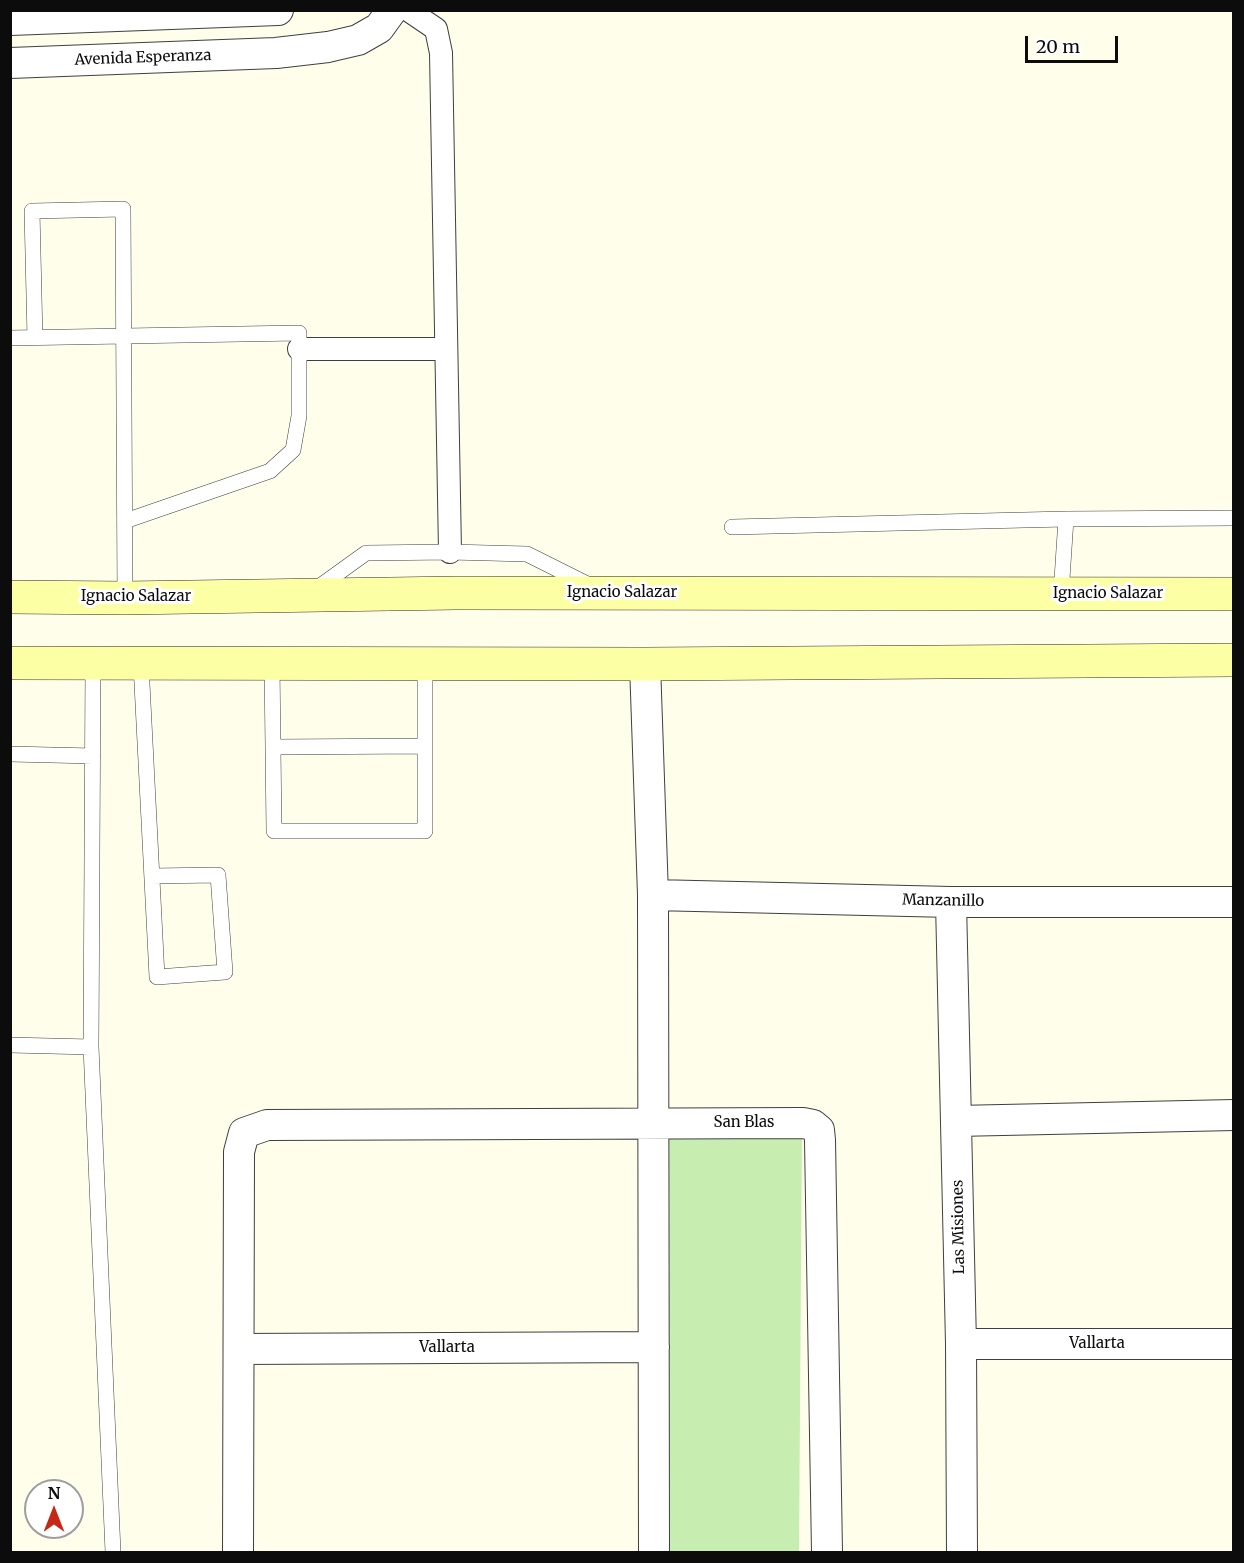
<!DOCTYPE html>
<html>
<head>
<meta charset="utf-8">
<style>
	body { margin:0 }
	#map { position:relative; width:1244px; height:1563px; overflow:hidden; background:#fffeea; font-family:Merriweather,serif }
	canvas { display:block }
	.frame { position:absolute; inset:0; border:12px solid #0c0c0c; pointer-events:none }
	.north { position:absolute; left:24px; top:1479px; width:60px; height:60px; box-sizing:border-box; background:#fff; border:2px solid #9e9e9e; border-radius:50%; rotate:0deg; font-size:16px; font-weight:700; line-height:24px; text-align:center; color:#0c0c0c }
	.north::after { content:''; display:block; margin:auto; width:21px; height:27px; background:#c72718; clip-path:polygon(50% 0,100% 100%,50% 72%,0 100%) }
	.scale { position:absolute; left:1025px; top:36px; width:93px; height:27px; box-sizing:border-box; border:3px solid #0c0c0c; border-top:0; padding-left:8px; font-size:18px; line-height:21px; white-space:nowrap; color:#0c0c0c; -webkit-text-stroke:4px #fff; paint-order:stroke }
</style>
</head>
<body>
<div id="map">
<canvas width="1244" height="1563"></canvas>
<div class="frame"></div>
<div class="north">N</div>
<div class="scale">20 m</div>
</div>
<script>
const g = document.querySelector('canvas').getContext('2d');
g.lineJoin = 'round';
function fillPath(path, color) { g.fillStyle = color; g.fill(path, 'evenodd'); }
function trace(path, color, width, dash) { g.strokeStyle = color; g.lineWidth = width; g.lineCap = dash ? 'butt' : 'round'; g.setLineDash(dash || []); g.stroke(path); }
function drawText(font, color, halo, rows, align = 'center') {
  g.font = font + ' Merriweather,serif'; g.lineWidth = 6; g.setLineDash([]); g.textBaseline = 'middle'; g.strokeStyle = halo; g.fillStyle = color; for (const [text, x, y, turn = 0] of rows) {
    g.save(); g.translate(x, y); g.rotate((+turn || 0) * Math.PI / 180); g.textAlign = isNaN(turn) ? turn : align; if (halo) g.strokeText(text, 0, 0); g.fillText(text, 0, 0); g.restore();
  }
}
const green = new Path2D(`
	M802,1130L799,1552H670L666,1131Z`);
const service = new Path2D(`
	M10,338L299,333V416L293,450L270,471L125,521
	M35,338L32,211L123,209L125,598
	M732,527L1066,519L1234,518
	M316,589L366,553L450,552L527,554L589,585
	M1061,594L1066,519
	M141,664L157,977L225,972L218,875L152,876
	M272,664L274,831H425V664
	M274,747L425,746
	M10,754L93,756
	M10,1045L91,1047L93,664
	M91,1047L113,1552`);
const pedestrian = new Path2D(`
	M408,10L436,29L441,53L450,552
	M299,349H446`);
const minor = new Path2D(`
	M10,20L278,10
	M10,63L276,53L328,47L358,40L379,28L392,10
	M645,664L653,895L654,1552
	M653,895L951,902H1234
	M951,902L961,1344L962,1552
	M956,1121L1234,1115
	M961,1344H1234
	M240,1349L654,1347
	M238,1552L239,1152L244,1133L267,1125L803,1123L813,1125L819,1130L820,1140L827,1552`);
const secondary = new Path2D(`
	M10,597L125,598L456,593L1234,594
	M10,663L645,664L1234,660`);
const streetNames = [
	["Avenida Esperanza",143,58,-2],
	["Ignacio Salazar",622,593],
	["Ignacio Salazar",1108,594],
	["Ignacio Salazar",136,597],
	["Manzanillo",943,901,1],
	["San Blas",744,1123],
	["Las Misiones",959,1227,-91],
	["Vallarta",1097,1344],
	["Vallarta",447,1348]
];
fillPath(green, '#c8edb1');
trace(service, '#3f3f3f', 16);
trace(pedestrian, '#3f3f3f', 24);
trace(minor, '#3f3f3f', 32);
trace(secondary, '#2e2e2e', 34);
trace(service, '#fff', 15);
trace(pedestrian, '#fff', 22);
trace(minor, '#fff', 30);
trace(secondary, '#fdffa5', 33);
drawText('15px', '#0c0c0c', '#fff', streetNames);
</script>
</body>
</html>
